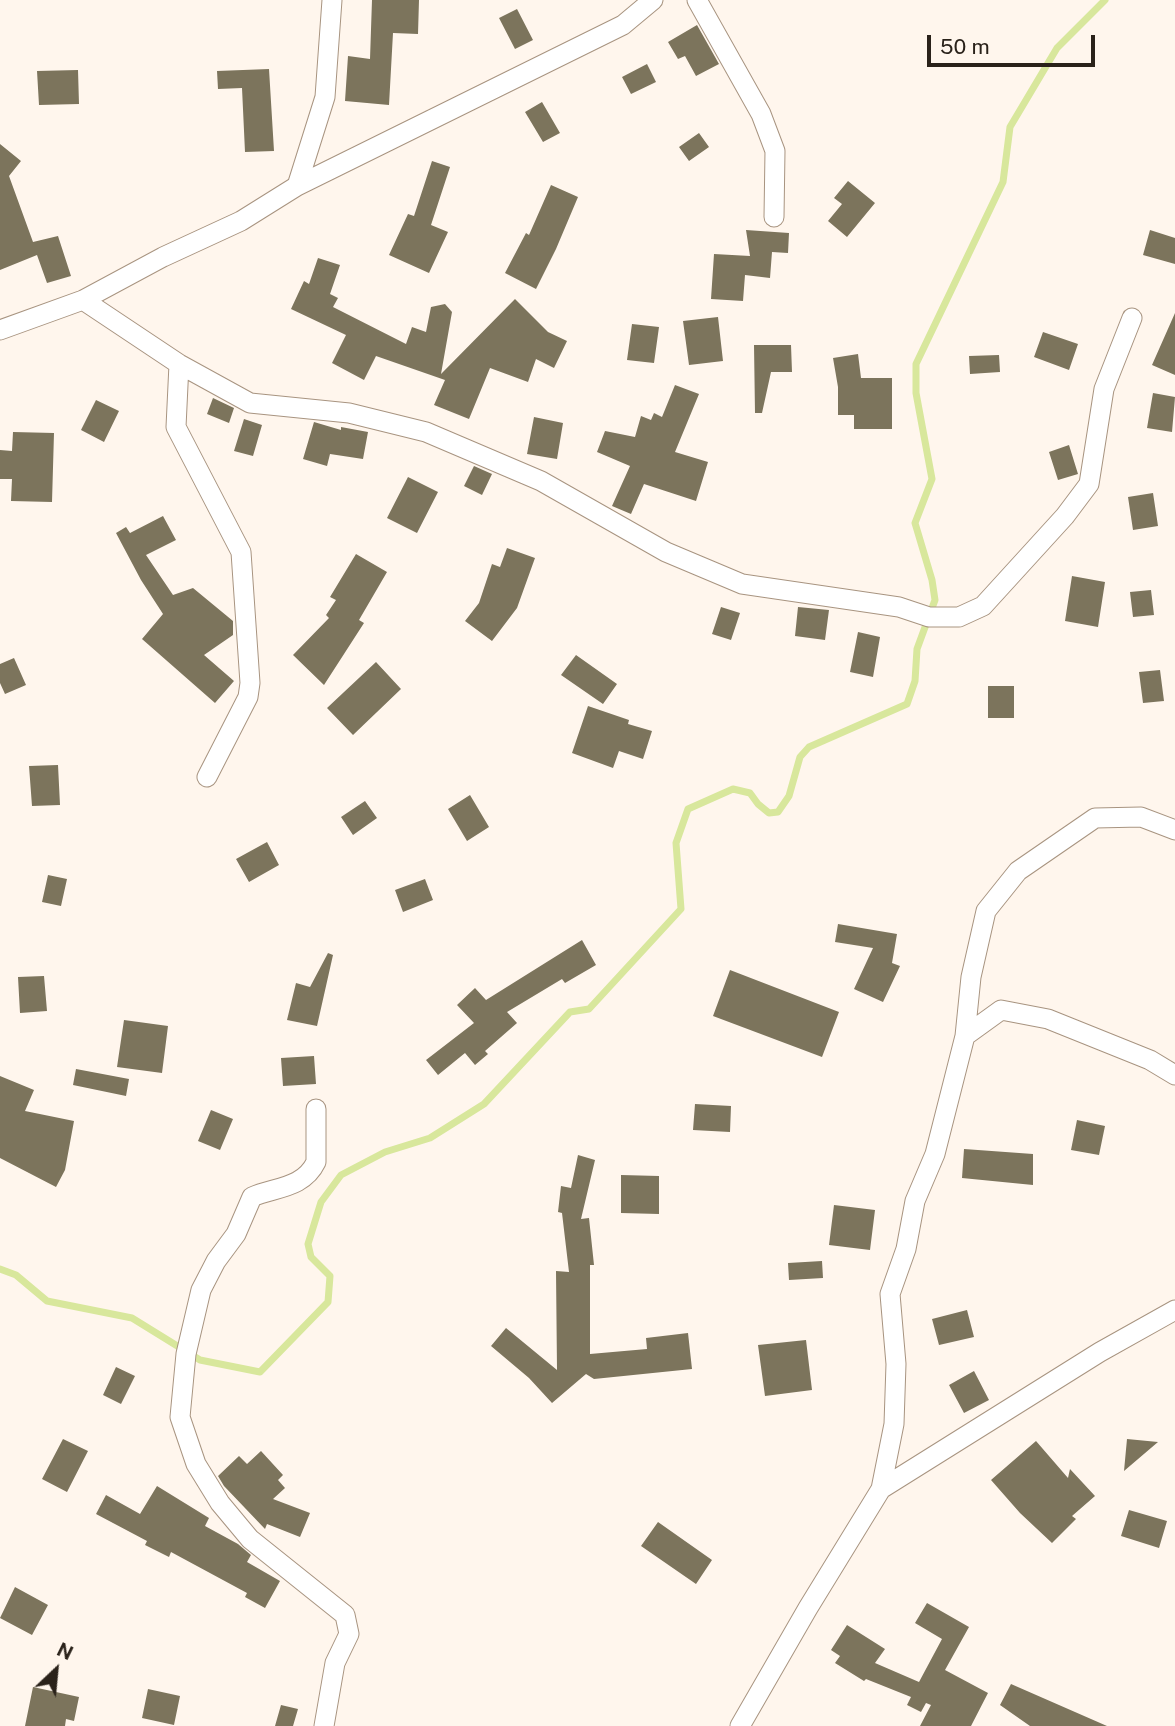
<!DOCTYPE html>
<html>
<head>
<meta charset="utf-8">
<style>
	body { margin:0 }
	#map { position:relative; width:1175px; height:1726px; overflow:hidden; background:#fff6ed; font-family:"Public Sans",sans-serif }
	canvas { display:block }
	.north { position:absolute; left:21px; top:1635px; width:70px; height:70px; -webkit-text-stroke:5px #fff6ed; paint-order:stroke; rotate:26deg; font-size:19px; font-weight:700; line-height:28px; text-align:center; color:#2a221a }
	.north::after { content:''; display:block; margin:auto; width:24px; height:32px; background:#2a221a; clip-path:polygon(50% 0,100% 100%,50% 72%,0 100%) }
	.scale { position:absolute; left:927px; top:35px; width:168px; height:32px; box-sizing:border-box; border:4px solid #2a221a; border-top:0; padding-left:9px; font-size:21px; line-height:24px; white-space:nowrap; color:#2a221a; -webkit-text-stroke:5px #fff6ed; paint-order:stroke }
</style>
</head>
<body>
<div id="map">
<canvas width="1175" height="1726"></canvas>
<div class="north">N</div>
<div class="scale">50 m</div>
</div>
<script>
const g = document.querySelector('canvas').getContext('2d');
g.lineJoin = 'round';
function trace(path, color, width, dash) { g.strokeStyle = color; g.lineWidth = width; g.lineCap = dash ? 'butt' : 'round'; g.setLineDash(dash || []); g.stroke(path); }
function fillPath(path, color) { g.fillStyle = color; g.fill(path, 'evenodd'); }
const stream = new Path2D(`
	M0,1269L16,1275L47,1301L132,1318L200,1360L260,1372L328,1302L330,1276L311,1257L308,1244L321,1202L341,1175L385,1152L430,1138L484,1104L570,1012L589,1009L681,909L676,843L688,809L733,789L750,793L758,804L769,813L778,812L789,796L800,757L809,747L907,704L915,681L917,649L935,600L932,580L915,523L932,479L916,393V364L1003,182L1010,127L1057,48L1105,0`);
const building = new Path2D(`
	M372,0H419L418,34L393,33L389,105L345,101L348,56L370,59Z
	M517,9L533,40L515,49L499,18Z
	M697,25L719,64L696,76L685,56L678,59L668,42Z
	M647,64L656,82L631,94L622,77Z
	M269,69L274,151L245,152L242,88L218,89L217,71Z
	M78,70L79,104L39,105L37,71Z
	M542,102L560,133L543,142L525,112Z
	M699,133L709,147L689,161L679,147Z
	M0,144L21,161L9,176L33,242L58,236L71,276L47,283L37,255L0,270Z
	M432,161L450,167L431,225L448,232L429,273L389,255L408,214L414,216Z
	M848,181L875,203L847,237L828,221L842,204L834,198Z
	M551,185L578,197L556,249L536,289L505,273L526,233L529,235Z
	M746,230L789,233L788,253L772,252L770,278L745,275L743,301L711,299L714,254L750,256Z
	M1150,230L1175,238V264L1143,255Z
	M318,258L340,265L330,294L338,298L333,307L406,344L412,327L426,332L431,307L445,304L452,312L441,374L515,299L548,332L567,341L554,368L536,359L528,382L490,368L469,419L434,405L445,380L376,356L364,380L332,363L346,335L291,309L304,281L309,284Z
	M1175,313V375L1152,365Z
	M718,317L723,361L689,365L683,321Z
	M632,324L659,327L654,363L627,360Z
	M1043,332L1078,344L1069,370L1034,357Z
	M754,345H791L792,372H771L762,413H755Z
	M858,354L861,378H892V429H854V415H838V387L833,358Z
	M999,355L1000,372L970,374L969,356Z
	M675,385L699,394L675,452L708,462L696,501L644,484L631,514L612,506L630,466L597,452L605,431L635,437L641,416L651,420L654,413L662,417Z
	M1153,393L1175,397L1172,432L1147,428Z
	M213,398L234,408L229,423L207,414Z
	M96,400L119,411L104,442L81,430Z
	M534,417L563,423L557,459L527,454Z
	M244,419L262,425L253,456L234,451Z
	M314,422L341,430V427L368,432L363,459L330,454L327,466L303,459Z
	M13,432L54,433L52,502L11,501L12,479H0V450L12,451Z
	M1069,445L1078,474L1058,480L1049,452Z
	M474,466L492,474L482,495L464,486Z
	M408,477L438,492L417,533L387,518Z
	M1153,493L1158,526L1133,530L1128,497Z
	M163,516L176,540L146,555L173,595L193,588L233,621V635L204,655L234,681L215,703L142,639L163,614L141,580L116,533L126,527L130,533Z
	M507,548L535,558L517,608L492,641L465,621L479,603L492,564L500,567Z
	M356,554L387,572L359,620L364,623L324,685L293,655L329,618L326,615L336,600L330,597Z
	M1072,576L1105,582L1098,627L1065,621Z
	M1151,590L1154,615L1133,617L1130,592Z
	M721,607L740,613L731,640L712,634Z
	M798,607L829,610L825,640L795,636Z
	M858,632L880,637L873,677L850,672Z
	M576,655L617,684L603,704L561,675Z
	M14,658L26,685L5,694L0,683V664Z
	M376,662L401,689L353,735L327,708Z
	M1160,670L1164,701L1143,703L1139,672Z
	M988,686H1014V718H988Z
	M588,706L629,720L628,724L652,731L643,759L619,751L613,768L572,753Z
	M58,765L60,805L32,806L29,766Z
	M470,795L489,827L467,841L448,809Z
	M365,801L377,818L353,835L341,817Z
	M267,842L279,865L249,882L236,859Z
	M48,875L67,879L61,906L42,902Z
	M425,879L433,900L403,912L395,890Z
	M838,924L897,934L892,963L900,966L883,1002L854,989L873,948L835,942Z
	M582,940L596,965L565,983L562,979L507,1012L517,1023L485,1051L488,1054L475,1065L465,1053L438,1075L426,1060L474,1023L457,1005L475,988L486,1000Z
	M328,953L333,955L317,1026L287,1020L296,983L310,987Z
	M730,970L839,1012L822,1057L713,1016Z
	M44,976L47,1011L20,1013L18,977Z
	M124,1020L168,1026L162,1073L117,1067Z
	M314,1056L316,1084L283,1086L281,1058Z
	M76,1069L129,1079L126,1096L73,1085Z
	M0,1076L34,1090L25,1111L74,1121L65,1170L56,1187L0,1158Z
	M695,1104L731,1106L730,1132L693,1130Z
	M211,1110L233,1119L220,1150L198,1141Z
	M1077,1120L1105,1126L1099,1155L1071,1150Z
	M964,1149L1033,1154V1185L962,1178Z
	M578,1155L595,1160L581,1219L589,1218L594,1265H590V1354L647,1349L646,1338L688,1333L692,1369L594,1379L586,1374L552,1403L529,1378L491,1346L506,1328L557,1370L556,1271L569,1272L562,1213L558,1212L561,1186L571,1188Z
	M621,1175L659,1176V1214L621,1213Z
	M834,1205L875,1210L870,1250L829,1245Z
	M822,1261L823,1278L789,1280L788,1263Z
	M967,1310L974,1337L939,1345L932,1319Z
	M806,1340L812,1390L765,1396L758,1345Z
	M116,1367L135,1376L121,1404L103,1395Z
	M974,1371L989,1400L964,1413L949,1385Z
	M63,1439L88,1451L67,1492L42,1479Z
	M1127,1439L1158,1442L1124,1471Z
	M1036,1441L1068,1478L1070,1469L1095,1496L1072,1516L1076,1519L1052,1543L1020,1513L991,1480Z
	M261,1451L283,1475L278,1480L285,1488L273,1499L310,1513L300,1537L267,1524L265,1529L224,1486L218,1476L239,1456L247,1464Z
	M157,1486L209,1518L205,1526L238,1544L251,1555L247,1562L280,1581L265,1608L245,1597L247,1593L171,1552L169,1557L145,1545L147,1541L96,1514L106,1495L140,1514Z
	M1129,1510L1167,1521L1159,1548L1121,1536Z
	M658,1522L712,1560L696,1584L641,1546Z
	M15,1587L48,1605L32,1635L0,1618Z
	M927,1603L969,1627L945,1670L988,1693L971,1726H920L931,1705L926,1703L921,1712L907,1705L911,1697L866,1679L864,1681L835,1663L840,1656L831,1650L847,1625L885,1649L875,1663L919,1682L942,1639L915,1623Z
	M1011,1684L1107,1726H1030L1000,1705Z
	M33,1687L79,1697L74,1721L66,1719L65,1726H25Z
	M148,1689L180,1696L174,1725L142,1718Z
	M281,1705L298,1709L293,1726H275Z`);
const minor = new Path2D(`
	M697,0L761,114L775,151L774,217
	M297,186L325,97L332,0
	M83,300L179,364L250,403L349,413L426,432L541,481L666,552L742,584L899,607L929,617H959L983,606L1065,516L1089,484L1104,389L1132,318
	M0,330L83,300L163,257L241,221L297,186L623,25L653,0
	M179,364L176,427L241,552L250,683L248,697L207,777
	M965,1036L1001,1010L1048,1019L1150,1060L1175,1075
	M316,1109V1162C303,1189 274,1187 252,1197L236,1234L216,1261L201,1290L186,1354L180,1417L196,1464L220,1503L250,1539L345,1615L349,1634L335,1663L324,1726
	M881,1489L1100,1352L1175,1310
	M740,1726L808,1608L881,1489L894,1424L896,1364L890,1294L906,1249L915,1201L935,1154L965,1036L971,977L986,911L1018,871L1095,818L1141,817L1175,830`);
trace(stream, '#d8e79c', 7);
fillPath(building, '#7c745c');
trace(minor, '#a89480', 21);
trace(minor, '#fff', 19);
</script>
</body>
</html>
